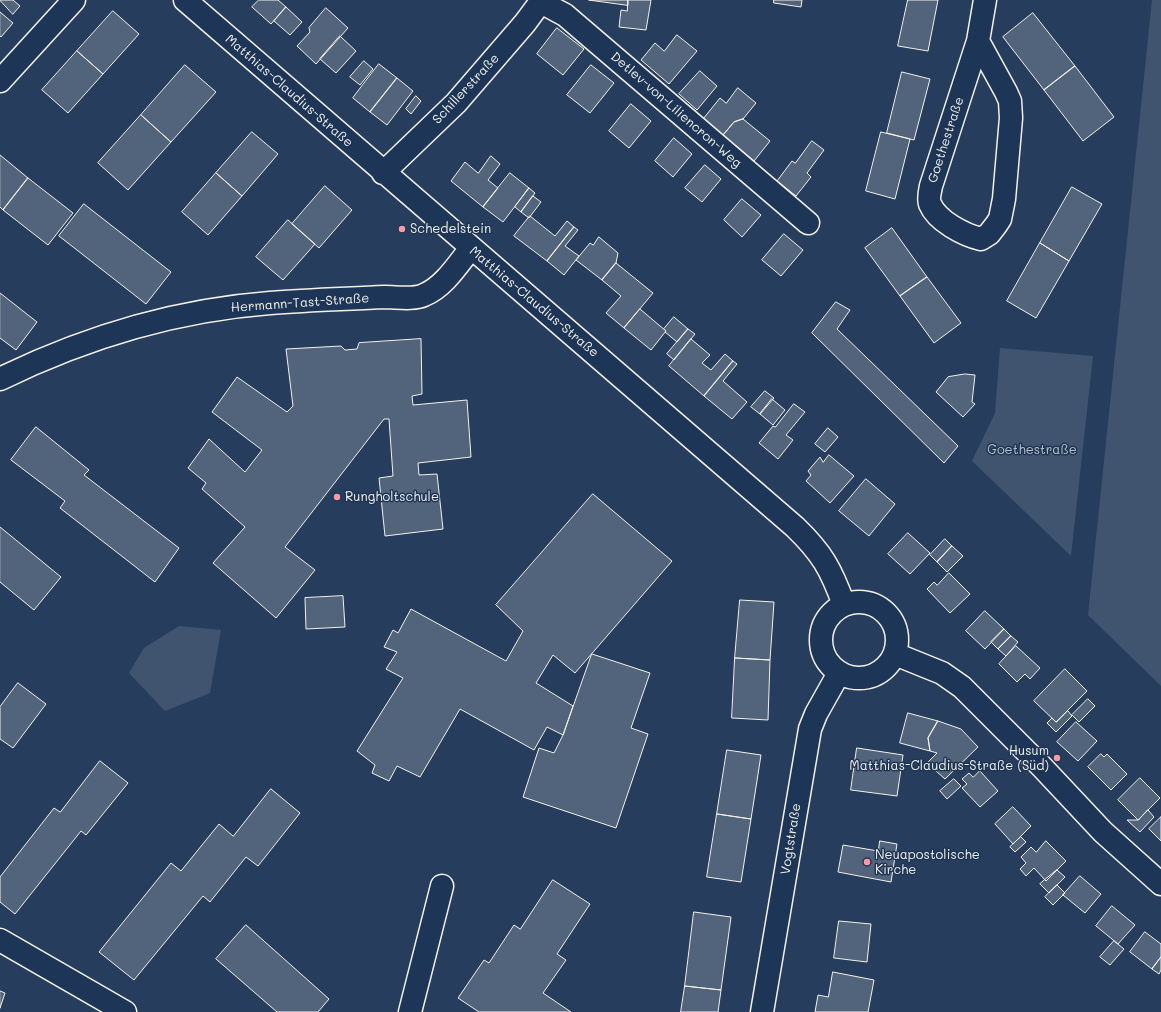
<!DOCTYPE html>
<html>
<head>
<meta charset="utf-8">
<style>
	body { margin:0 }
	canvas { display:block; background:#263d5d }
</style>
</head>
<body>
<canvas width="1161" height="1012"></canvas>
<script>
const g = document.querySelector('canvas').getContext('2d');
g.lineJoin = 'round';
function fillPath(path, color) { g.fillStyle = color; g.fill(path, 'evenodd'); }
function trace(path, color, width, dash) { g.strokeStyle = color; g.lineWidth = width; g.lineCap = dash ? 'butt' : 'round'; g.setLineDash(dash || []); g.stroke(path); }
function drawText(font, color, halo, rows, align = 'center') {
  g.font = font + ' Mali,sans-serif'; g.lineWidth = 3; g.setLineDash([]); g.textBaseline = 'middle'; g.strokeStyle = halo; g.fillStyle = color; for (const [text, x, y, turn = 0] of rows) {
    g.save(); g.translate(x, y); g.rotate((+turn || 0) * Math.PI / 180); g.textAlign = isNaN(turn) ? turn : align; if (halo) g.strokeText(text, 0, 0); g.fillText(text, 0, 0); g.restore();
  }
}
const green = new Path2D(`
	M1152,0H1161V686L1088,615Z
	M1000,348L1093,356L1071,556L972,461L995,413Z
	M179,626L221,630L210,693L165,711L129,673L144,648Z`);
const building = new Path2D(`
	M0,0H13L20,6L13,14Z
	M259,0H278L286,7L271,24L252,7Z
	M589,0H628V5Z
	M628,0H651L646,30L619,27L621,10L627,11Z
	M774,0H802L801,7L774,3Z
	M908,0H938L928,51L898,46Z
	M286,7L302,22L290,35L274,21Z
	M326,8L348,28L316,64L297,46L310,32L309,28Z
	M113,11L139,34L103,74L77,51Z
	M0,12L13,23L1,37L0,36Z
	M1033,13L1075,66L1044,90L1003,37Z
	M557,28L584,49L563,75L537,54Z
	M677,35L697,51L669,84L641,60L655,43L664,51Z
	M340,36L356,51L336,73L320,59Z
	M77,51L103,74L68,113L42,90Z
	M364,61L373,69L360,85L350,77Z
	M379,64L397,78L370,112L353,98Z
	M185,65L216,92L171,142L141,115Z
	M591,65L614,83L590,113L567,95Z
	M1075,66L1114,117L1083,141L1044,90Z
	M700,71L717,86L697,110L679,94Z
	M902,72L930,79L914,140L887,133Z
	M397,78L413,91L387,125L370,112Z
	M738,88L756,103L743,119L734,122L723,135L703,119L720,98L726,103Z
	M416,96L421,101L411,114L406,109Z
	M631,104L651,121L629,148L609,131Z
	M141,115L171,142L128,190L98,163Z
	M743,119L770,141L754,161L723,135L734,122Z
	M252,132L278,154L242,196L216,173Z
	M881,132L910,139L895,199L866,191Z
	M674,138L692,154L673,177L655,161Z
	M812,141L824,150L807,173L811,177L796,196L777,181L792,161L795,163Z
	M0,155L28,178L3,210L0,207Z
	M491,156L500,164L488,180L498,188L483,207L451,181L465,162L478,173Z
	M705,165L721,179L702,202L685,188Z
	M216,173L242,196L208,235L182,212Z
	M510,173L529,188L503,222L483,207Z
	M28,178L73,213L48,245L3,210Z
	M325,186L352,210L319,248L292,224Z
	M1072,187L1102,204L1069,261L1040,243Z
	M529,188L535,193L521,212L515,207Z
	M533,196L541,202L529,218L521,212Z
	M742,199L761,215L742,237L724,220Z
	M84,204L171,272L146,304L59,236Z
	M530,216L555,236L567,221L574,227L547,261L514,236Z
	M288,220L315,244L283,280L256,257Z
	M574,227L578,230L565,246L579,256L564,275L547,261Z
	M892,228L927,277L900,296L865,248Z
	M784,234L803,250L781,276L762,260Z
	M599,237L618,253L616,263L602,280L576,260L590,243L593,245Z
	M1040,243L1069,261L1036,318L1007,301Z
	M616,263L653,293L624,328L606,313L621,296L602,280Z
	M927,277L961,323L934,343L900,296Z
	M0,293L37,322L16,350L0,338Z
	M836,302L850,310L837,329L958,446L944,463L812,333Z
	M640,309L666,331L651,350L624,328Z
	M674,317L688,329L677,342L665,332L666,331L664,329Z
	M688,329L695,334L674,360L667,354Z
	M421,339L422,394L412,396L413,405L467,400L471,457L418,463L419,475L437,474L443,529L385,536L379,478L393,476L389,419H384L285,547L315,570L276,618L213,563L245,527L202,489L206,483L188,468L209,439L245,472L262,450L212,412L237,377L287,412L293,406L286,349L341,346L345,350L357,349L359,343Z
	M691,339L710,355L702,363L711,370L725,354L733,361L704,396L669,366Z
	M733,361L737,364L723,381L747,402L732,419L704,396Z
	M965,374L975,375L972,402L975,404L963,417L936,392L948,377Z
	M765,391L774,398L760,414L751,407Z
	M772,399L785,410L773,425L760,414Z
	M794,404L805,412L786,435L793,440L778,459L759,443L773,426L775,427Z
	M36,427L89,470L84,475L179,548L155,582L60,508L65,501L11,460Z
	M828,428L838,437L825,452L815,444Z
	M829,455L854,476L830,503L806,481L811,475L808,471L820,457L823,462Z
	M866,479L895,504L869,536L839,511Z
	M593,494L672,561L575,673L553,655L536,683L573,706L563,735L547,727L534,750L460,709L420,777L397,766L389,781L372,773L375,765L357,751L403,678L386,669L397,652L384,647L393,630L398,633L411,609L506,661L523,631L496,605Z
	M0,527L61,577L34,610L0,582Z
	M908,533L930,553L910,574L888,554Z
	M945,539L952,546L937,562L930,555Z
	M952,546L963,556L947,572L937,562Z
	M949,573L970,594L950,613L927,589L934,582L937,585Z
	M343,596L345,627L306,629L305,598Z
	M740,600L774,602L770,660L735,658Z
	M985,611L1004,629L985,649L966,631Z
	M1004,629L1011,636L998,649L991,642Z
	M1011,636L1018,642L1006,656L998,649Z
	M1016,646L1040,668L1030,679L1025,674L1017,682L999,664Z
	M592,654L650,673L631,728L648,734L616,828L523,797L539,748L554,753L563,735Z
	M735,658L770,660L768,720L732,718Z
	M1065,669L1087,691L1056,722L1034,701Z
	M18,683L46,704L13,748L0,739V707Z
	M1088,699L1095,706L1079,722L1072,715Z
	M1068,711L1072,716L1056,732L1047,723L1052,718L1056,722Z
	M908,713L938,721L928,738L930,751L900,743Z
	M938,721L961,729L978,747L945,779L927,763L937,753L930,751L928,738Z
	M1076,722L1097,741L1078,761L1057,742Z
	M857,748L903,755L897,796L851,790Z
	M727,750L761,755L751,819L717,814Z
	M1101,754L1104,757L1107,754L1127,774L1111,790L1088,767Z
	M100,761L128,783L86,835L81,831L15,914L0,902V877L54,808L60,812Z
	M980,771L998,791L980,807L962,788L967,784L962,779L969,773L973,777Z
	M1140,778L1160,798L1138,820L1118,800Z
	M954,779L961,786L947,799L940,791Z
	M271,789L300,813L258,866L246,857L210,902L203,896L134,980L99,952L171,863L181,871L219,824L233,836Z
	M1013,807L1031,826L1013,844L995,824Z
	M1148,810L1154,817L1140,832L1127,820H1138Z
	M717,814L751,819L741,882L707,877Z
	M1161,817V841L1149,829Z
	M1021,837L1026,842L1015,852L1010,847Z
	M880,841L897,844L891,882L838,872L843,845L878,851Z
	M1046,841L1066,861L1046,881L1034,868L1026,876L1020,869L1026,863L1021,857L1031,847L1036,852Z
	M1057,870L1065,877L1049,893L1040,884Z
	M1080,876L1101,894L1085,913L1063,895Z
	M553,880L590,904L557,954L566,960L543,993L571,1012H479L458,998L484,960L489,963L514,925L520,929Z
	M1057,885L1065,893L1053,905L1045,897Z
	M1112,906L1135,925L1118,944L1096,926Z
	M694,912L731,917L721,990L685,986Z
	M839,921L871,924L867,962L834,958Z
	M246,925L329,999L318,1012H277L216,959Z
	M1145,932L1161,944V957L1152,969L1130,952Z
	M1114,941L1124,949L1110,965L1100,957Z
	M1161,957V970L1159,974L1152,969Z
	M833,972L874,980L868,1012H815L818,995L828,997Z
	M685,986L721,990L718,1012H681Z
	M0,991L5,993L0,1008Z`);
const minor = new Path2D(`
	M185,0L795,527C822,553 831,569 844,605
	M541,2L565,15L808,223
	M978,41L1006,92L1010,101L1011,118L1004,199L1000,219L996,225L989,234L981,239C964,235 937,221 930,204C928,199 930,191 931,186L978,41L985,0
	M0,81L74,0
	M383,173L456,103L525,23L542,0
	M0,379C84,338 177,310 270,303C308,300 347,299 385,297C396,297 414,300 424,295C444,287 458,264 471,248
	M821 640a38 38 0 1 1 76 0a38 38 0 1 1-76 0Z
	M895,654L942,673L962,687L1042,767L1103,832L1161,884
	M0,940L125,1012
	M410,1012L442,886
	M762,1012L810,729L816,714L839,673`);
const markers = [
	[402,229,4,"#ff9aa2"],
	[337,497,4,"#ff9aa2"],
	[1057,758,4,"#ff9aa2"],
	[867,862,4,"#ff9aa2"]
];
const streetNames = [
	["Schillerstraße",466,89,-47],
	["Matthias-Claudius-Straße",289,91,41],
	["Detlev-von-Liliencron-Weg",676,110,41],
	["Goethestraße",946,140,-72],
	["Matthias-Claudius-Straße",534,302,40],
	["Hermann-Tast-Straße",300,303,-4],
	["Vogtstraße",791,839,-81]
];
const poiNames = [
	["Schedelstein",410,229],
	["Rungholtschule",345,497],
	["Husum",1049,751,"right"],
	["Matthias-Claudius-Straße (Süd)",1049,766,"right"],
	["Neuapostolische",875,855],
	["Kirche",875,870]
];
const parkNames = [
	["Goethestraße",1032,450]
];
fillPath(green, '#40546f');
fillPath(building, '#52647b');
trace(building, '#f4f1e8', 1);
trace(minor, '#f4f1e8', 25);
trace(minor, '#1d3557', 22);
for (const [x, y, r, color] of markers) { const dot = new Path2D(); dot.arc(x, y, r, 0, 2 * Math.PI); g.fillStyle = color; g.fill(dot); trace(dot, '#1d3557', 1.5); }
drawText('13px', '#f4f1e8', '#1d3557', streetNames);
drawText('13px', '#f4f1e8', '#1d3557', poiNames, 'left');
drawText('13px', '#bec2c4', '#1d3557', parkNames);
</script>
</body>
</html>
